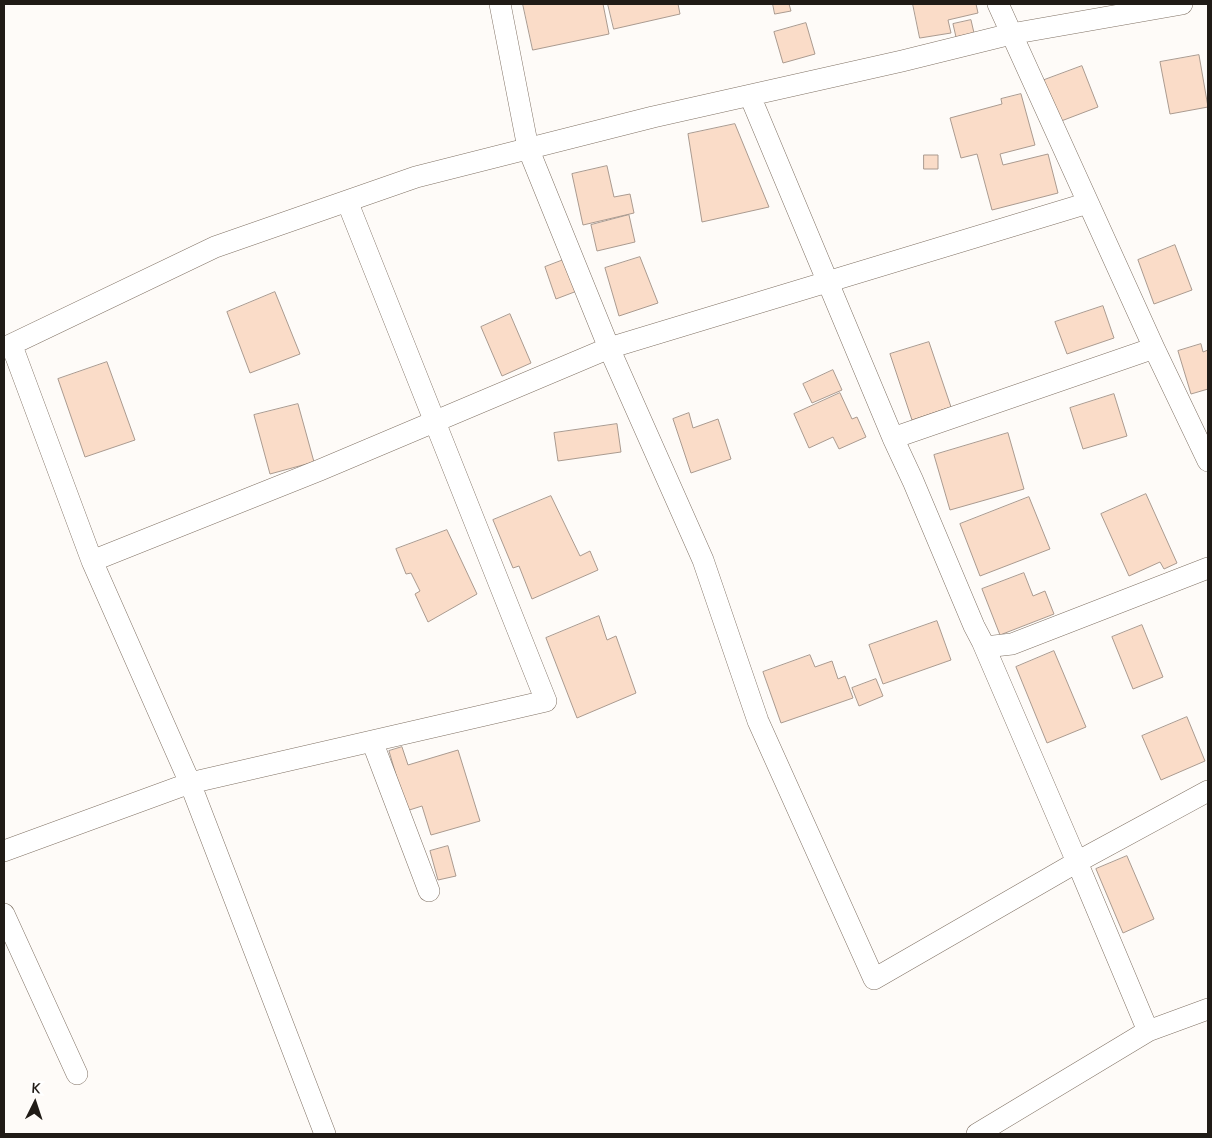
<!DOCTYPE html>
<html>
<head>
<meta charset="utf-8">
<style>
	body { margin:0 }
	#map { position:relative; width:1212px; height:1138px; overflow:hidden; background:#fefbf8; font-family:Manrope,sans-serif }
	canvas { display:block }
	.frame { position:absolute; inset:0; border:5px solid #201b16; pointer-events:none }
	.north { position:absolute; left:10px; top:1078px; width:50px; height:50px; -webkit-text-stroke:4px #fff; paint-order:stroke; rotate:4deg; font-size:14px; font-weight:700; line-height:20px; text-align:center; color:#201b16 }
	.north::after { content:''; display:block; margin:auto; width:18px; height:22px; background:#201b16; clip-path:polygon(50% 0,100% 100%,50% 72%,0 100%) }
</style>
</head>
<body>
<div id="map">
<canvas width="1212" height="1138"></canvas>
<div class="frame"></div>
<div class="north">K</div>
</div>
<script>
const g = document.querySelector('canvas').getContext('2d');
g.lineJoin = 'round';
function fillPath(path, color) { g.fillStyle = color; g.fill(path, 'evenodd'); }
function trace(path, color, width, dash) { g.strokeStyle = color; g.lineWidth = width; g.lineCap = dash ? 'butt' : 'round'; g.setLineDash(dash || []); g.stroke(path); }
const building = new Path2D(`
	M523,4H603L609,34L533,50Z
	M608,4H678L680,14L614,29Z
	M773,4H789L791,11L775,14Z
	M913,4H976L978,13L948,20L951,33L920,38Z
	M971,20L974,33L956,37L953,24Z
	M806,23L815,54L783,63L774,32Z
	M1199,55L1208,107L1170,114L1160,62Z
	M1082,66L1098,107L1056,123L1039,82Z
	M1021,94L1035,145L1000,154L1003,165L1048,154L1058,193L992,210L977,154L961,158L950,118L1002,104L1001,99Z
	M735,124L769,207L702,222L688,134Z
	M924,155H938V169H924Z
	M607,166L614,197L630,194L634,213L583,225L572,174Z
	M629,215L635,242L597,251L591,225Z
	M1175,245L1192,290L1154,304L1138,260Z
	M640,257L658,303L619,316L605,268Z
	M566,259L577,291L556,299L545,267Z
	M275,292L300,354L250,373L227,312Z
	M1103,306L1114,338L1067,354L1055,322Z
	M510,314L531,363L502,376L481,327Z
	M929,342L951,407L912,420L890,354Z
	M1201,344L1203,352L1208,350V389L1191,394L1178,351Z
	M107,362L135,440L85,457L58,379Z
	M833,370L842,390L812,403L803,384Z
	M840,393L852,419L857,417L866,437L839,449L833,437L809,448L794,414Z
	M1114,394L1127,436L1083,449L1070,408Z
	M298,404L314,462L270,474L254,415Z
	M689,413L693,428L718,419L731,459L691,473L673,419Z
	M617,424L621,452L558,461L554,433Z
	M1008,433L1024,489L950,510L934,455Z
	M1146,494L1177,563L1164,569L1160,562L1129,576L1101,514Z
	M551,496L580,556L590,551L598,570L532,599L519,566L513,568L493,520Z
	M1029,497L1050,549L980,576L960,524Z
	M447,530L477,594L428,622L415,594L420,591L411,573L406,574L396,549Z
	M1024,573L1033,596L1045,591L1054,614L1000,635L982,589Z
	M599,616L607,640L616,636L636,693L577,718L546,638Z
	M937,621L951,660L883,684L869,645Z
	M1142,625L1163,677L1133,689L1112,637Z
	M1054,651L1086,727L1047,743L1016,667Z
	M810,655L815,667L832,661L838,679L845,676L853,698L781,723L763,672Z
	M876,679L883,696L859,706L852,688Z
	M1187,717L1205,761L1161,780L1142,736Z
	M402,747L408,765L458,750L480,821L431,835L422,806L403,812L401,792L389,751Z
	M448,846L456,876L438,880L430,851Z
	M1127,856L1154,919L1123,933L1096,869Z`);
const street = new Path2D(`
	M500,4L528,148L609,348L703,560L758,721L874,979L1077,862L982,641
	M998,4L1154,348L1208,461
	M750,96L893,438
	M12,346L92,561L190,783L325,1134
	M4,348L215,247L416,177L653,117L902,61L1011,34L1182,4
	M1154,348L893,438L913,481L974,626L985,647L1012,644L1208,568
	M92,561L320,470L609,348L1088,203
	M372,741L429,891
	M1208,791L1077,862L1148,1031L1208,1009
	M4,851L190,783L546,701L347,201
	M4,914L77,1074
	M977,1134L1148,1031`);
fillPath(building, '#fadcc8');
trace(building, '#aa9a8f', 1);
trace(street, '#807265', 22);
trace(street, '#fff', 21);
</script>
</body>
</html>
